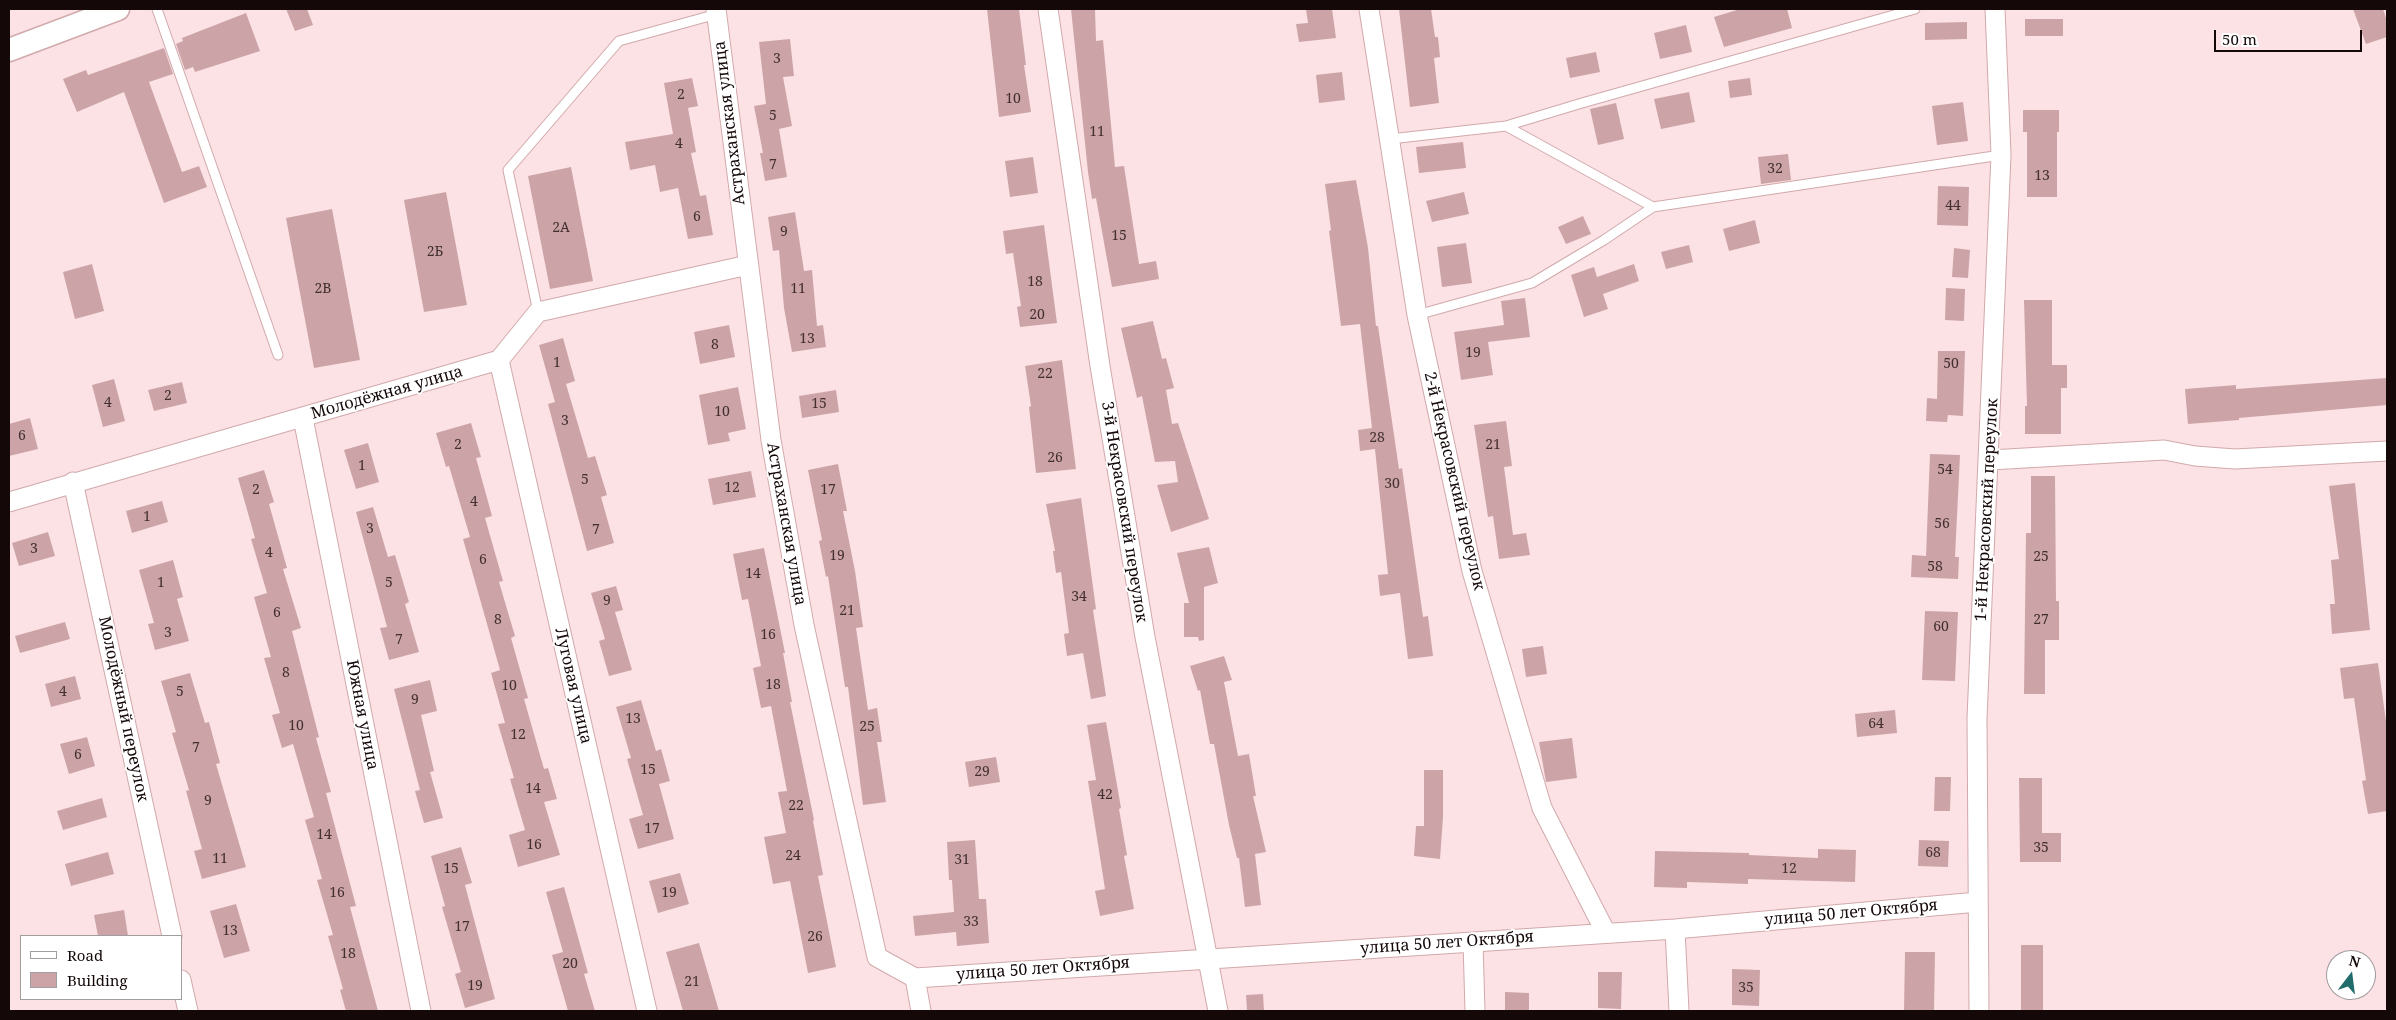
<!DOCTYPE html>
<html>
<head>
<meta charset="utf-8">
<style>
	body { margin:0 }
	#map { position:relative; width:2396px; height:1020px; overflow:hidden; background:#fce2e4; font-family:"Noto Serif",serif }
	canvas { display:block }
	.frame { position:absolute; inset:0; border:10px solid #150809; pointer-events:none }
	.legend { position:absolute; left:20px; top:935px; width:162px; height:65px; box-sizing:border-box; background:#fff; border:1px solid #a19c9d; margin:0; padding:6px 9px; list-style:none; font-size:15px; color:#150809 }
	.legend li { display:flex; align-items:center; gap:10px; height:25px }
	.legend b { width:25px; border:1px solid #a19c9d }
	.north { position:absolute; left:2326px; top:950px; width:50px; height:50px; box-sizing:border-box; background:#fff; border:1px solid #a19c9d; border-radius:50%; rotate:15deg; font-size:14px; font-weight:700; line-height:20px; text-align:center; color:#150809 }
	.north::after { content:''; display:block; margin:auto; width:18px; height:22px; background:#226d6c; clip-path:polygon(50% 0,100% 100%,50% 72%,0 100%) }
	.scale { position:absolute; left:2214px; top:30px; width:148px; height:22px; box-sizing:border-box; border:2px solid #150809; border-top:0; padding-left:6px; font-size:15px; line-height:18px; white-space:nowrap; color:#150809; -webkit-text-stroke:4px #fff; paint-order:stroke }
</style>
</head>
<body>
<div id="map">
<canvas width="2396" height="1020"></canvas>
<div class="frame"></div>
<ul class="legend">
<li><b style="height:6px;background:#fff"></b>Road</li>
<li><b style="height:14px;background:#cca4a7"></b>Building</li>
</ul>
<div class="north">N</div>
<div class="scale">50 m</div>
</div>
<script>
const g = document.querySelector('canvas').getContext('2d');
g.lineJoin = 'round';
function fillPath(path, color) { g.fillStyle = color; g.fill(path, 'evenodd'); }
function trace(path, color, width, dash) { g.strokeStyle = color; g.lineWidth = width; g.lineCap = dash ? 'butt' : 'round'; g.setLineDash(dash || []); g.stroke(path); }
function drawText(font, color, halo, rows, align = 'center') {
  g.font = font + ' "Noto Serif",serif'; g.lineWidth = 4; g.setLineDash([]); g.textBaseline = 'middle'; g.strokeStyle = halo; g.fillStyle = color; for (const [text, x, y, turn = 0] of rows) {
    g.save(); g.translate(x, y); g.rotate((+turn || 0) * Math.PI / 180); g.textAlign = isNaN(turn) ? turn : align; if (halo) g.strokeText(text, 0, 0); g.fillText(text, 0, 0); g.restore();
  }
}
const building = new Path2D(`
	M286,9H307L313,25L295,31Z
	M987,9H1019L1026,65H1024L1031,112L999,117Z
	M1071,9H1095L1096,41L1103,40L1115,167L1124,166L1139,264L1156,261L1159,279L1112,287L1096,198L1092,199L1088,172Z
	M1306,9H1332L1336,38L1299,42L1296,24L1308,23Z
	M1399,9H1431L1435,37H1438L1440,57L1434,58L1439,103L1410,107Z
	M1740,9H1787L1792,28L1724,47L1714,17Z
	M2353,9H2383L2387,21V37L2366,44Z
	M246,13L260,51L195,72L193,67L185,70L176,44L183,41L182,38Z
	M2025,19H2063V36H2025Z
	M1967,22V39L1925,40V23Z
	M1686,25L1692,52L1660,59L1654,33Z
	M790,39L794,76L783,77L792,126L779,129L787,177L765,181L760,153H763L754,106L766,104L759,42Z
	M164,48L173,74L149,82L182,172L199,166L207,187L164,203L124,92L77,112L63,79L86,70L88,75Z
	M1596,52L1600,72L1570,78L1566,58Z
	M1342,72L1345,100L1319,103L1316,75Z
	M692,78L698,106L688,108L696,152L691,153L700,196L706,195L713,235L688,239L678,188L660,192L655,165L630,170L625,142L673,134L664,83Z
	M1750,78L1752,95L1730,98L1728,81Z
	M1689,92L1695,122L1661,129L1654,99Z
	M1963,102L1968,141L1937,145L1932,106Z
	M1616,103L1624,139L1598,145L1590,109Z
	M2023,110H2059V132H2057V197H2027V132H2023Z
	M1463,142L1466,168L1419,173L1416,147Z
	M1788,154L1791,180L1761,184L1758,157Z
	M1033,157L1038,193L1010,197L1005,161Z
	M571,167L593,281L550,289L528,176Z
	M1356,180L1368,248L1376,326H1378L1399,469L1402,468L1423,617L1428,616L1433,656L1408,659L1400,593L1380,596L1378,575L1388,574L1375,449L1360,451L1358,430L1372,428L1360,324L1341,326L1329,231L1331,230L1325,184Z
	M1938,186L1969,187L1968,226L1937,225Z
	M446,192L467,305L424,312L404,200Z
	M1464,192L1469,214L1432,222L1426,201Z
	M332,209L360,360L314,368L286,218Z
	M795,212L804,271L812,270L817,326L823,325L826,347L792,352L784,308L779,250L773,251L768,217Z
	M1583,216L1591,234L1566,244L1558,227Z
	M1755,220L1760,243L1729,251L1723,229Z
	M1044,225L1057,323L1020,327L1017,307L1021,306L1013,253L1006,254L1003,231Z
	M1466,243L1472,283L1442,287L1437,247Z
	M1689,245L1693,262L1666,269L1661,252Z
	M1954,248L1970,250L1968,278L1952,277Z
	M92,264L104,311L75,319L63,272Z
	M1634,264L1639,281L1603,294L1608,309L1584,317L1571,275L1594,267L1597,277Z
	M1946,288L1965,289L1964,321L1945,320Z
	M1525,298L1530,337L1488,342L1493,375L1461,380L1454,332L1504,325L1501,301Z
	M2024,300H2052V365H2067V388H2061V434H2025V406H2027Z
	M1153,321L1162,359L1166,358L1174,388L1166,390L1172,424L1178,423L1209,519L1171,532L1157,485L1178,482L1175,461L1155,462L1142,396L1137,398L1121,328Z
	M729,325L735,357L700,364L694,332Z
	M563,338L575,381L566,384L588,458L595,456L607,495L601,497L614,543L587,551L548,404L555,402L539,345Z
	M1938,351H1965L1963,416L1948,415L1947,422L1926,421L1927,398L1937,399Z
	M1062,360L1076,469L1036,473L1029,407L1031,406L1025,366Z
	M2387,378V405L2239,418V420L2188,424L2185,389L2236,385V389Z
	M114,379L125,421L103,427L92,385Z
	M182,382L187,403L154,411L148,390Z
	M738,387L746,429L728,433L730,441L708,445L699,395Z
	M836,390L839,412L802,418L799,396Z
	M30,418L38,449L9,456V424Z
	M1506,421L1512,466L1504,467L1513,535L1526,533L1530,555L1499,559L1493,516L1488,517L1474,425Z
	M471,423L481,457L476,458L492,516L485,518L503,581L499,582L515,636L511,638L528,698L524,699L544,769L548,768L557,799L544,802L560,855L518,867L509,835L525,830L510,779L514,778L498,724L505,723L491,673L500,670L463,539L470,537L449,466L446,467L436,433Z
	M368,443L379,482L356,489L344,450Z
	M1930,454L1960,455L1955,557H1959L1958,579L1911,577L1912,555L1926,556Z
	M838,464L847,511H843L855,571L863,627L856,628L868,710L877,708L882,742H877L886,802L863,805L848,687H845L828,576L826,577L819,541L822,540L808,470Z
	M264,470L274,502L269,504L287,568L283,569L301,628L292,631L319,737L316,738L331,792L326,793L356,906L350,907L378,1011H346L340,990L343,989L328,936L333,935L317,880L322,879L305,820L314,817L293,744L282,748L272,715L280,713L264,658L271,657L254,597L267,593L251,539L255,538L238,478Z
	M751,471L756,497L713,505L708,479Z
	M2031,476H2055L2056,601H2059V640H2045V694H2024L2026,533H2031Z
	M2355,483L2370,630L2332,634L2330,604H2335L2331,560L2339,559L2329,486Z
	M1081,498L1096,609L1093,610L1106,696L1091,699L1083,653L1067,656L1064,634L1069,633L1061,572L1056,573L1053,551H1055L1046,504Z
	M162,501L168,522L132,533L126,511Z
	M373,507L388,557L395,555L409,602L405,604L419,652L389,660L380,628L387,627L356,512Z
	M48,532L55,556L19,566L12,543Z
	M1209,547L1218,583L1204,587V640L1199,641L1198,637H1184V603H1189L1177,553Z
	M764,548L785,653H783L792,702H790L814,820L813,821L823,875L818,876L836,967L808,973L790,881L773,884L764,837L786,833L778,792L787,791L771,706L761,708L753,668L761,666L748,599L742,600L733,554Z
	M173,560L183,597L177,599L189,641L155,650L148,624L154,623L139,570Z
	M616,586L623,610L615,612L632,670L609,676L599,641L605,639L591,593Z
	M1925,611L1958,612L1955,681L1922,680Z
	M65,622L70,639L20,653L15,636Z
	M1543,646L1547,674L1526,677L1522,649Z
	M1224,656L1232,680L1224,682L1238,756L1249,754L1256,796H1253L1266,852L1255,854L1261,905L1245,907L1239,858H1237L1229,825L1214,744H1210L1200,690L1198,691L1190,666Z
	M2378,663L2387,729V811L2368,814L2362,781L2366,780L2354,698L2344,699L2340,668Z
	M190,673L205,723L209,722L220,763L216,764L246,867L202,879L194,851L202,849L186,791L189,790L172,733L176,732L161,681Z
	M75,676L81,699L51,707L45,684Z
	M430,680L437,711L421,715L434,771L430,772L443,818L424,823L415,791L420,790L394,689Z
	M641,700L656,751L661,749L670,781L659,784L674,839L638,849L629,819L643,815L627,759L631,758L616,707Z
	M1895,710L1897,733L1857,737L1855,714Z
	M1106,722L1121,808L1119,809L1127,855L1124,856L1134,909L1100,916L1095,891L1105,889L1088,781L1096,780L1087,725Z
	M87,737L95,766L69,774L60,744Z
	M1572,738L1577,778L1546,782L1539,742Z
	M996,757L1000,782L969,787L965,762Z
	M1424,770H1443V817L1440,859L1414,856L1416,826H1424Z
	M1935,777H1951L1950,811H1934Z
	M2019,778H2042V833H2061V862H2020Z
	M102,798L107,817L63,830L57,811Z
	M975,840L979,899H986L989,943L957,946L956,932L915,936L913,916L954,912L952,880H949L947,842Z
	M1919,840L1949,841L1948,867L1918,866Z
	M461,847L472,883L465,885L495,999L465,1008L455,974L461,972L442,907L445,906L431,856Z
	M1818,849L1856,850L1855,882L1748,879V884L1687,882V888L1654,887L1655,851L1749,853V855L1818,858Z
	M108,852L114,874L71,886L65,864Z
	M680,873L689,904L658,913L649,881Z
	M564,887L588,973L584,974L595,1011H568L552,955L563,952L546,892Z
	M236,904L250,951L224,958L210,911Z
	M124,910L128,936H98L94,915Z
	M699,943L719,1011H683L666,952Z
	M2021,945H2043V1011H2021Z
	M1905,952H1935L1934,1011H1904Z
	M1732,969L1760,970L1759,1006L1732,1005Z
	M1598,972H1622L1621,1009L1598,1008Z
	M1505,992L1529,993V1011H1505Z
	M1263,994L1264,1011H1247L1246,995Z`);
const service = new Path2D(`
	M157,9L278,355
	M1506,126L1582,103L1915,9
	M1390,139L1506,126L1653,207
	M538,312L508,170L619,41L717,14
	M1417,315L1532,283L1604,240L1653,207L2001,155`);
const minor = new Path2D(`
	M716,9L771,440L804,625L877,957L915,978L921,1011
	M1048,9L1100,366L1145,637L1218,1011
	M1369,9L1417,315L1472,571L1542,808L1606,933
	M499,360L647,1011
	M303,418L421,1011
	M1990,460L2164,450L2195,456L2235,459L2387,451
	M73,482L172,936
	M9,502L499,360L538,312L748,265
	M1675,929L1679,1011
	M1473,942L1475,1011
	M915,978L1675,929L1978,902
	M181,980L188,1011
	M1979,1011L1977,718L2001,155L1995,9`);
const tertiary = new Path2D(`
	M9,50L118,9`);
const numberNames = [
	["3",777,59],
	["2",681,95],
	["10",1013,99],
	["5",773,116],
	["11",1097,132],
	["4",679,144],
	["7",773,165],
	["32",1775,169],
	["13",2042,176],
	["44",1953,206],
	["6",697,217],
	["2А",561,228],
	["9",784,232],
	["15",1119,236],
	["2Б",435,252],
	["18",1035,282],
	["2В",323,289],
	["11",798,289],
	["20",1037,315],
	["13",807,339],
	["8",715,345],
	["19",1473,353],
	["1",557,363],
	["50",1951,364],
	["22",1045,374],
	["2",168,396],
	["4",108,403],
	["15",819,404],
	["10",722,412],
	["3",565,421],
	["6",22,436],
	["28",1377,438],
	["2",458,445],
	["21",1493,445],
	["26",1055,458],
	["1",362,466],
	["54",1945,470],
	["5",585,480],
	["30",1392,484],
	["12",732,488],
	["2",256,490],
	["17",828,490],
	["4",474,502],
	["1",147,517],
	["56",1942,524],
	["3",370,529],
	["7",596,530],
	["3",34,549],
	["4",269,553],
	["19",837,556],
	["25",2041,557],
	["6",483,560],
	["58",1935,567],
	["14",753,574],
	["1",161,583],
	["5",389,583],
	["34",1079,597],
	["9",607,601],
	["21",847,611],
	["6",277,613],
	["8",498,620],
	["27",2041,620],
	["60",1941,627],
	["3",168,633],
	["16",768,635],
	["7",399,640],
	["8",286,673],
	["18",773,685],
	["10",509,686],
	["4",63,692],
	["5",180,692],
	["9",415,700],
	["13",633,719],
	["64",1876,724],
	["10",296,726],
	["25",867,727],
	["12",518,735],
	["7",196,748],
	["6",78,755],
	["15",648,770],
	["29",982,772],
	["14",533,789],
	["42",1105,795],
	["9",208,801],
	["22",796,806],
	["17",652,829],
	["14",324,835],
	["16",534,845],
	["35",2041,848],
	["68",1933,853],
	["24",793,856],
	["11",220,859],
	["31",962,860],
	["15",451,869],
	["12",1789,869],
	["16",337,893],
	["19",669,893],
	["33",971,922],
	["17",462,927],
	["13",230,931],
	["26",815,937],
	["18",348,954],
	["20",570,964],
	["21",692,982],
	["19",475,986],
	["35",1746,988]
];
const streetNames = [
	["Астраханская улица",730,123,-97],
	["Молодёжная улица",387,393,-16],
	["2-й Некрасовский переулок",1454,481,77],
	["1-й Некрасовский переулок",1987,510,-87],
	["3-й Некрасовский переулок",1124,512,81],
	["Астраханская улица",786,524,80],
	["Луговая улица",573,686,77],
	["Молодёжный переулок",123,709,78],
	["Южная улица",362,715,79],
	["улица 50 лет Октября",1851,913,-5],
	["улица 50 лет Октября",1447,943,-4],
	["улица 50 лет Октября",1043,969,-4]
];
fillPath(building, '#cca4a7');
trace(service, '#d1a9ab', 11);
trace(minor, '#d1a9ab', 21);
trace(tertiary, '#d1a9ab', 25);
trace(service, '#fff', 9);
trace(minor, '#fff', 19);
trace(tertiary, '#fff', 22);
drawText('14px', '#432f30', null, numberNames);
drawText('16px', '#150809', '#fff', streetNames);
</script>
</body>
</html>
